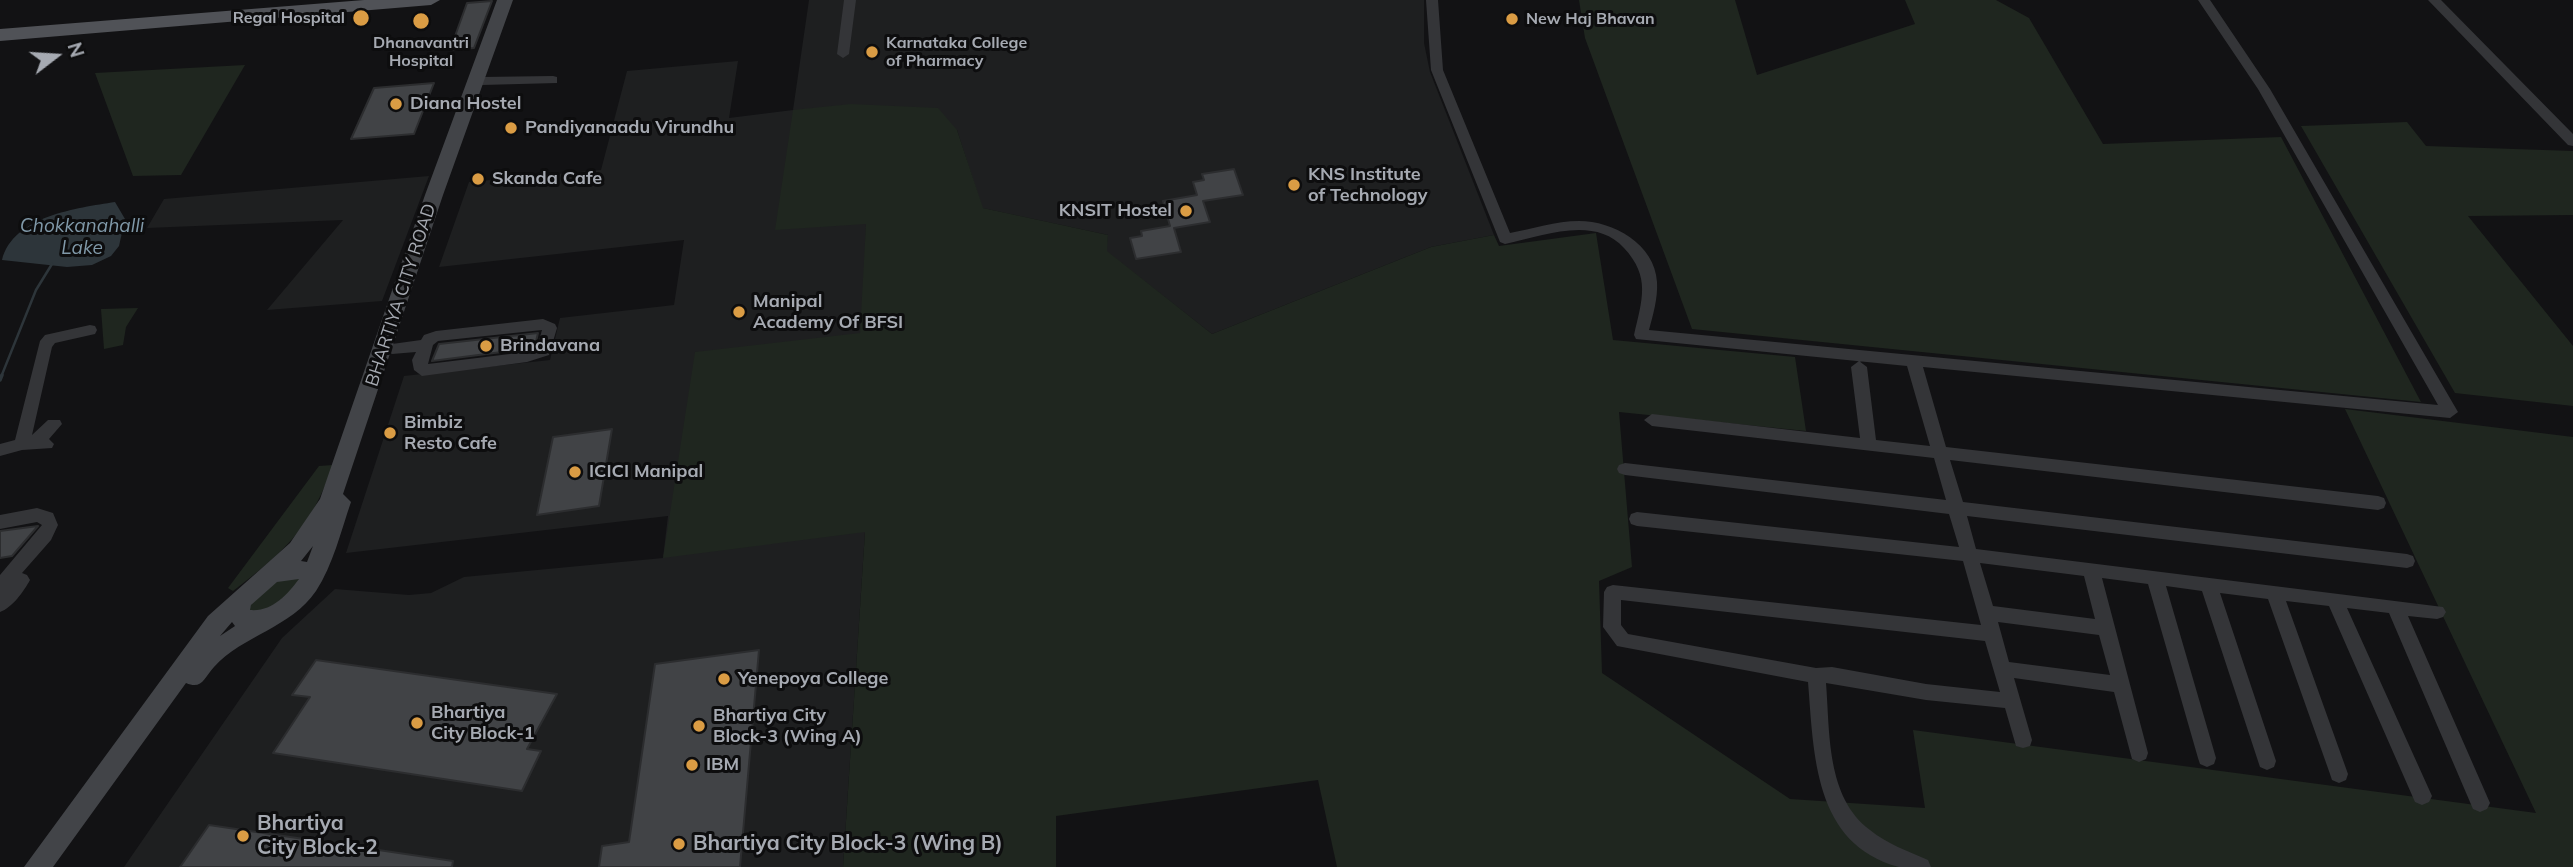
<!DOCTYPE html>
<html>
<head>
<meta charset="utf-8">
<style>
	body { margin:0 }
	#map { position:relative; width:2573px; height:867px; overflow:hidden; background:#121214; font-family:Mulish,sans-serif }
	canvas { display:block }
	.north { position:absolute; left:21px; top:21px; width:70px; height:70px; -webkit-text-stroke:5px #0d0d0e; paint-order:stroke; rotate:73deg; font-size:19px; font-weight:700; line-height:28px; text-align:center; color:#a6aab2 }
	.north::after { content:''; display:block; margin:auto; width:24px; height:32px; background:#a6aab2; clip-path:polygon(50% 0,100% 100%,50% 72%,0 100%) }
</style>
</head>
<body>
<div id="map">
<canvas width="2573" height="867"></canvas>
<div class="north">N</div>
</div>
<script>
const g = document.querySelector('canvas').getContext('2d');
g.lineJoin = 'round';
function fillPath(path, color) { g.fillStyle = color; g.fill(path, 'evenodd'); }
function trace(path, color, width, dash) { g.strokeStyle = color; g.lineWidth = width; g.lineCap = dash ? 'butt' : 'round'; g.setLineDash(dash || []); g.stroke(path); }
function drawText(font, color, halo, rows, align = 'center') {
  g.font = font + ' Mulish,sans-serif'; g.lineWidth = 6; g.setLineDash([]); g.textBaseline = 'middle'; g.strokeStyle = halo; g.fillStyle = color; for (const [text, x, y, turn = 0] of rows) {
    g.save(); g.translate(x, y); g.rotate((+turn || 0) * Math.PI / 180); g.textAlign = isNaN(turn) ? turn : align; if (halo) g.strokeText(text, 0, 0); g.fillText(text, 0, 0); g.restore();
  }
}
const built = new Path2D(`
	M809,0H1424V43L1430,72L1494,235L1431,247L1212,334L1106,251L1108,235L982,208L957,130L866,223L865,532L843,867H124L282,638L335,589L409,595L431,593L464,577L663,558L668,516L346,553L404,376L550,360L560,318L674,305L684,240L439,267L469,182L601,170L627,71L738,61L729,118L793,110Z
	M429,176L382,301L267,310L343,220L147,228L164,199Z`);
const green = new Path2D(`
	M1579,0H1735L1757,75L1915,24L1905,0H1996L2029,18L2103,144L2281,137L2421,402L1692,329L1585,38Z
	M245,65L181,175L133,176L95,73Z
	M851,104L938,108L957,130L983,208L1108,235L1107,251L1212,334L1431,247L1494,235L1499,246L1596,233L1613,340L1795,357L1806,431L1619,412L1632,567L1599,581L1602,673L1790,799L1925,808L1913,730L2536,813L2345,409L2573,437V867H1337L1318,780L1056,816V867H843L865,532L663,558L695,352L860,333L866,224L775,230L793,110Z
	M2407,122L2426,146L2573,151V215L2468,216L2573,346V406L2455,393L2301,126Z
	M138,308L126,327L123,345L104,349L101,309Z
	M333,465C311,528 285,551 233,591L228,588L319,466Z
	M292,576L302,578L285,604L246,616C257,589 265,586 292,576Z`);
const water = new Path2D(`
	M115,202L125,219L119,246L111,256L92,265L67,267L2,260C13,216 77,208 115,202Z`);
const streamFar1 = new Path2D(`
	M1,377L36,290L52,264`);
const stream = new Path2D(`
	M0,380L2,375`);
const building = new Path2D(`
	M492,1L474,48L450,50L467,3Z
	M434,83L414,134L351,139L374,88Z
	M1234,169L1243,195L1203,201L1210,222L1174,228L1181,252L1136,259L1130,238L1142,236L1141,231L1170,226L1163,201L1197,195L1193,182L1204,180L1202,174Z
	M538,333L535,346L525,349L432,361L439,344Z
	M612,429L599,506L537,515L553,437Z
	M38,526L12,556L0,558V531Z
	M759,650L740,867H599L602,846L629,842L655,664Z
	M316,660L557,694L527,749L541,751L522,791L273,753L310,697L292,695Z
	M209,825L453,861L452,867H180Z`);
const street = new Path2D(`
	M844,0H856L849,54L843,58L837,54Z
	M1426,0H1438L1443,70L1510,233C1532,229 1556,221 1579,221C1613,221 1655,244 1657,282C1658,298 1653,315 1649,330L2438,405L2258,89L2198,0H2210L2270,89L2458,412L2450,418L1923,367L1946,447L2378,496L2384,498L2386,503L2384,508L2378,510L1950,460L1963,502L2407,554L2413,556L2415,561L2413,566L2407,568L1967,516L1976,549L2443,607L2446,612L2443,617L2437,619L2408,616L2490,803L2487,809L2480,812L2473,809L2389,613L2347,608L2432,796L2429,802L2422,805L2415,802L2329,606L2286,601L2348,774L2346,780L2339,783L2332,780L2330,774L2268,599L2220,593L2276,761L2274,767L2267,770L2260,767L2258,761L2202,591L2166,586L2216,758L2214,764L2207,767L2200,764L2198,758L2148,584L2102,578L2148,753L2146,759L2139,762L2132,759L2114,692L2014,678L2032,740L2030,746L2023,748L2016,746L2005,708L1926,700L1826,683C1830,732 1826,797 1870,830C1887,844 1908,851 1928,860L1931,867C1921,867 1908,867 1899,867C1813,844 1814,753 1808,682L1617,646L1603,627L1604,592L1607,587L1613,585L1981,625L1963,561L1637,526L1631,524L1629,519L1631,514L1637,512L1959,547L1949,514L1625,475L1619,473L1617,469L1619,465L1625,463L1946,500L1934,458L1652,426L1644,420L1652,414L1860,438L1851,367L1859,361L1867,367L1876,440L1930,446L1907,366L1636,339L1634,335C1642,300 1651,277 1624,248C1594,215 1543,236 1505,244L1500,242L1431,70ZM1980,563L2084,576L2095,619L1993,606ZM1621,600L1985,641L2000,692L1926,684L1832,667L1816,668L1628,634L1621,625ZM1998,622L2099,635L2110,675L2009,662Z
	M2428,0H2441L2573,134V146L2568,145Z
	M553,76L557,77V83L482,85L476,81L482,77Z
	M543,319L555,324L557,328L549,355L527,362L422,376L414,370L412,360L416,352L392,354L385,349L392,344L421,340L424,335L436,331ZM542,330L537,348L526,352L428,364L433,345L438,341Z
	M90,325L95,326L97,330L95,334L55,343L52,347L32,435L48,420H60L62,424L49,439L54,444L52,448L22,450L0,456V444L15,440L40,341L45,335Z
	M37,508L53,513L58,525L51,540L22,573L27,575L30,580C24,591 12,608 0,612V575L42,525L37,522L0,529V515Z`);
const secondary = new Path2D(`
	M497,0H513L443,195L343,494L351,502C341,531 333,565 316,591C291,628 243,635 214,667C204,678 202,690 186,683L53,867H24L208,616L290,543L320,499L425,195ZM313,546L307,562L301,561ZM299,579C287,595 272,612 250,610L251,605L277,582ZM232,622L235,626L220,636Z`);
const primary = new Path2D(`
	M364,0H440L431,5L0,41V29Z`);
const markers = [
	[361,18,9,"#da9c44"],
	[1512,19,7,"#da9c44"],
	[421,21,9,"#da9c44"],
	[872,52,7,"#da9c44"],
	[396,104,7,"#da9c44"],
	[511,128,7,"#da9c44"],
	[478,179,7,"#da9c44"],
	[1294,185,7,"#da9c44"],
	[1186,211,7,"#da9c44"],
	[739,312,7,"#da9c44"],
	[486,346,7,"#da9c44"],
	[390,433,7,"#da9c44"],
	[575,472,7,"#da9c44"],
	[724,679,7,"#da9c44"],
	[417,723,7,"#da9c44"],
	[699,726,7,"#da9c44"],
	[692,765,7,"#da9c44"],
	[243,836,7,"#da9c44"],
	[679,844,7,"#da9c44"]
];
const farPoinames = [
	["Regal Hospital",345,18,"right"],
	["New Haj Bhavan",1526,19],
	["Dhanavantri",421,43,"center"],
	["Hospital",421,61,"center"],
	["Karnataka College",886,43],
	["of Pharmacy",886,61]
];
const poiNames = [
	["Diana Hostel",410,104],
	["Pandiyanaadu Virundhu",525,128],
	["KNS Institute",1308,175],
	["of Technology",1308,196],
	["Skanda Cafe",492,179],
	["KNSIT Hostel",1172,211,"right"],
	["Manipal",753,302],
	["Academy Of BFSI",753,323],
	["Brindavana",500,346],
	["Bimbiz",404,423],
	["Resto Cafe",404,444],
	["ICICI Manipal",589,472],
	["Yenepoya College",738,679],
	["Bhartiya",431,713],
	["City Block-1",431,734],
	["Bhartiya City",713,716],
	["Block-3 (Wing A)",713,737],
	["IBM",706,765]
];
const streetNames = [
	["BHARTIYA CITY ROAD",401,295,-72]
];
const waterNames = [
	["Chokkanahalli",82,226],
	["Lake",82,248]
];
const nearPoinames = [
	["Bhartiya",257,824],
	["City Block-2",257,848],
	["Bhartiya City Block-3 (Wing B)",693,844]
];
fillPath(built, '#1e1f20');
fillPath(green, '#1f261f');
fillPath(water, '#2d353a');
trace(streamFar1, '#2d353a', 2.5);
trace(stream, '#2d353a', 3.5);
fillPath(building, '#414346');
trace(building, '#2c2d2f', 2);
fillPath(street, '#343538');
fillPath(secondary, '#424448');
fillPath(primary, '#505257');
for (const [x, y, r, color] of markers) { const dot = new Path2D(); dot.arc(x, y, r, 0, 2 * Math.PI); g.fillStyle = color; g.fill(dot); trace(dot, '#0d0d0e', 2.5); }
drawText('bold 16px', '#a6aab2', '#0d0d0e', farPoinames, 'left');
drawText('bold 18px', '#a6aab2', '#0d0d0e', poiNames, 'left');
drawText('18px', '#a6aab2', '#0d0d0e', streetNames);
drawText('italic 19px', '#8099a9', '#0d0d0e', waterNames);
drawText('bold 21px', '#a6aab2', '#0d0d0e', nearPoinames, 'left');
</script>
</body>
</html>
